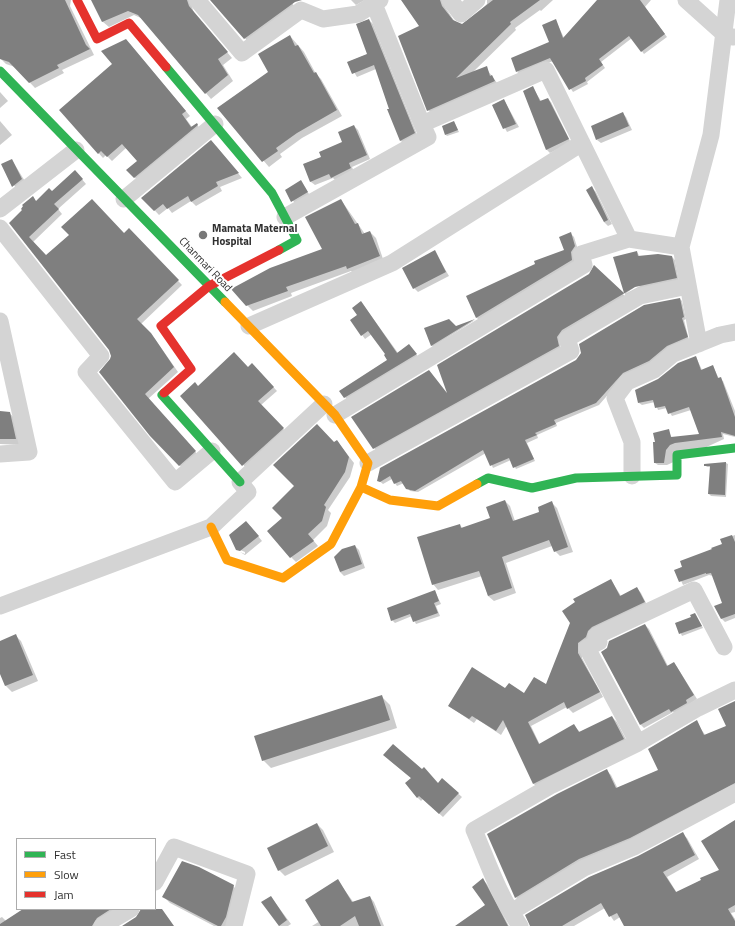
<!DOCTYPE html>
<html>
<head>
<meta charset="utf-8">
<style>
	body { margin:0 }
	#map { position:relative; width:735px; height:926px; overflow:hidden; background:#fff; font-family:"Titillium Web",sans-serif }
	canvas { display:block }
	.legend { position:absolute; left:16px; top:838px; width:140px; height:72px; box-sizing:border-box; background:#fff; border:1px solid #acacac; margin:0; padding:5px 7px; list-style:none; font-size:12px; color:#2f2f2f }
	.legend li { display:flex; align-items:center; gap:8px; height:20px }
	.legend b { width:20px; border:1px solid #acacac }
</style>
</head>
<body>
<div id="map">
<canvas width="735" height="926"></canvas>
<ul class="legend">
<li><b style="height:5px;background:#30b455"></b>Fast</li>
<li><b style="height:5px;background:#ff9f0a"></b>Slow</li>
<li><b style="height:5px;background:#e5322d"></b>Jam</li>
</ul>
</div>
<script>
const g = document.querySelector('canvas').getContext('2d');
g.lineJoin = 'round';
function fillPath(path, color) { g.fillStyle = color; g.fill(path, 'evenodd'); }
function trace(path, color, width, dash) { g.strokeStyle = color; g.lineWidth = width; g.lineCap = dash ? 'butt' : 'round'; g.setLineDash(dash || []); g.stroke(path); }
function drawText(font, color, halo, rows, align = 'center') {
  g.font = font + ' "Titillium Web",sans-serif'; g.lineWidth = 4; g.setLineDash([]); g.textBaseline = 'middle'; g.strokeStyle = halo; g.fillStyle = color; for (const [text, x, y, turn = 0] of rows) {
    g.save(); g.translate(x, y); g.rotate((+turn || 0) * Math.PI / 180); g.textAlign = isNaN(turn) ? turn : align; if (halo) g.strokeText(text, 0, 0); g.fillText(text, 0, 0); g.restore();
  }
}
const shadow = new Path2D(`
	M0,0H71L70,6L94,55L62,70L64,73L35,88L15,67L6,64L0,58Z
	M92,0H195L192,7L194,13L232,58L223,65L233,81L211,99L143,19L134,15L109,27L103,22Z
	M211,0H290L297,10L250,44Z
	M351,0H365L356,5Z
	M405,0H448L445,7L455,22L462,25L468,22L487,4V0H553L541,11L540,10L515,28L516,30L472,73L486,68L500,87L434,116L428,110L420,27Z
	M598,0H651L645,7L667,37L644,54L632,38L601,62L605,68L587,82L588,84L573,92L553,61L520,74L517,72L550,43L556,21L564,38Z
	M369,20L373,24L418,137L404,144L400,140L376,69L357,77L348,62L368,54Z
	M290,36L304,52L316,74L321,79L342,116L302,138L280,154L282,157L269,167L218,108L269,72Z
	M130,44L190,116L186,119L192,127L196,124L202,130L139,182L128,170L138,161L126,148L112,161L106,155L103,158L60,110L114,64Z
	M533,88L541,101L548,99L551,102L571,143L550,153L547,150L524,91Z
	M0,92L8,101L0,108Z
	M504,100L519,127L507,132L493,105Z
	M622,113L626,117L632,130L601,143L597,140Z
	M0,121L12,135L0,145Z
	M454,122L459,132L447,136L446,135Z
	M354,126L358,130L370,159L352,167L354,172L336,181L333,178L315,185L311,182L304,164L322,157L344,142Z
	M216,146L242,178L220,187L222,191L196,206L191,201L172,213L168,208L159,215L143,198Z
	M12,160L26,183L17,190L2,165Z
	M75,171L86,184L58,209L62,214L33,242L46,257L124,234L129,230L182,285L141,324L155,339L178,372L148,399L199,456L184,470L151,435L110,349L10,223L36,202L52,192Z
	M301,182L311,197L296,205L286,190Z
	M592,188L596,192L612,224L608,226L604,222Z
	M341,200L365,234L370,232L376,238L384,262L354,274L351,271L291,293L292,296L253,311L247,305L324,250Z
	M570,233L574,237L578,250L575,264L480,321L477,318L468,296L565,251Z
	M435,252L449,276L418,292L414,288Z
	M637,252L640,257H672L675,260L679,281L559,340L561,349L377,451L374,448L448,396L590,274L594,267L626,297L625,294L640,286L639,284L625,294L614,258Z
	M680,299L682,301L686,319L684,320L689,340L651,364L625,375L599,405L556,423L557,426L537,435L538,438L527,443L535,461L516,469L511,460L493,468L486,453L418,492L410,491L404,483L397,486L392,479L383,484L378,480Z
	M364,306L398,353L412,349L419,358L348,401L345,397L389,360L387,354L372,334L365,339L351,320L359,315Z
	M475,320L433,347L431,345L456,327Z
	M696,357L702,370L713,366L719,379L723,381L735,411V437L723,434L724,439L667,465H658L655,463L668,430L672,438L701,435L691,410L672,416L667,408L658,410L655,402L642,405L639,403L659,380Z
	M252,364L277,391L261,405L286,432L247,469L181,396L198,387L248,368Z
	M0,412L9,413L16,419L21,445L0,444Z
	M337,441L354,463L350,477L328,510L331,513L327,526L313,540L318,546L296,562L291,557L284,518Z
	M726,463L728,464L726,497L711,496L709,494L711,467H707L705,465Z
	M505,501L510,506L515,521L541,512L552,503L557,508L573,552L560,556L555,551L552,546L506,563L516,593L494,601L488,596L482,576L438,590L433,584L460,525L463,529L491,519Z
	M250,526L262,541L245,555L240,552L245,554V552L238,549Z
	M735,535V618L725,622L722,619L723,604L713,576L709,575L683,585L676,570L723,544L722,540Z
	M355,546L359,550L365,568L344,576L340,572Z
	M611,580L621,596L637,588L641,593L648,607L583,648L582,658L603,697L573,713L567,707L531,726L540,745L574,726L580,732L612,717L617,722L628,743L538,789L534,784L507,725L501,735L477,719L474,723L449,706L506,690L524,694L546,686Z
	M435,591L441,604L436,606L440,616L416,624L412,616L395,623L392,620Z
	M696,616L703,628L682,636L676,623Z
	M645,625L649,629L668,666L674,663L677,667L697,699L676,715L673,712L644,728L641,725Z
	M15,635L21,641L38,681L12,692L6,686L0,671V642Z
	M382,697L390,705L397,728L271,768L263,760Z
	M735,702V788L520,902L516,898L607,771L611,775L618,789L660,770L696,722L706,736L727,726Z
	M388,759L438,784L442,779L462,797L443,817L423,799L421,801L417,797L412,779Z
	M735,821V912L731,913L735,919V926H625L620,917L614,921L605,908L574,926H531L638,857L682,834L687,838L699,859L667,877L677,893L720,870Z
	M317,824L323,830L334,852L285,876L279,870Z
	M483,880L487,884L509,926H457L487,906Z
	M338,881L354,903L370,897L374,902L384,926H312L320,921Z
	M233,886L239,892L230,926H214L170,903L164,897Z
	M271,897L291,924L288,926H279L263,902Z
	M25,909H125L98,926H0V918L2,917L6,921Z`);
const building = new Path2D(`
	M0,0H65L86,45L90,49L57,65L59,68L29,83L9,62L0,59Z
	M91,0H187L189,6L228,52L218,59L228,75L205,94L138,15L128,11L102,22Z
	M210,0H302L295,2L244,39Z
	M401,0H440L442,6L453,20L462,24L493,0H540L510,22L511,24L456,78L487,66L490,76L492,75L495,81L427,111L398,36L419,26Z
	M597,0H640L665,34L641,52L629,36L599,59L603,65L585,78L586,81L569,90L550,58L516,72L511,58L549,42L542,25L556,19L563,38Z
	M369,19L415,133L400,141L387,109H389L374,65L352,74L347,62L367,54L356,24Z
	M290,35L295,46L298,45L314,73L316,72L337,110L297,133L276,148L278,151L262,162L217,108L268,72L258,54Z
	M126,39L186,111L182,114L191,127L197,123L198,125L134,178L126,170L137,161L122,144L107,157L101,151L98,154L59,110L112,64L101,51Z
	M533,86L540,101L548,98L569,139L546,150L523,91Z
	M504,99L516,124L503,129L492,105Z
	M623,112L629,126L596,140L591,126Z
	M454,121L458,130L445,135L442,126Z
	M354,125L367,155L349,163L351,168L331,178L329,174L310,182L303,164L321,157L319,152L342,142L338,132Z
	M211,140L239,173L216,182L218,186L191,202L188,196L167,209L163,204L154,211L141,198Z
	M12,159L22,179L12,187L1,164Z
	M75,170L83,179L54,204L59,209L29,237L46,255L69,235L61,227L92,199L124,233L129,228L179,280L137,319L151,333L174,367L145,394L196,451L179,466L150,436L99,372L110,359L111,356L109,350L9,223L22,210L21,209L23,206L22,205L33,196L36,201L49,188L52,191Z
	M301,180L308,192L291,202L285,190Z
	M592,186L608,220L604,222L586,190Z
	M341,199L355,224L358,223L362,234L370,231L380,256L347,269L346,266L286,287L288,291L246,306L231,289L270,268L322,249L305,217Z
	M571,232L575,246L571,252L572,260L476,318L466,296L535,264L534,261L564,250L559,237Z
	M435,250L446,272L413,289L402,268Z
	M637,251L638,256L658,254L672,256L677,278L635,287L562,330L557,337L559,346L373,449L351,417L429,370L447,393L437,365L589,274L594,265L624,293L613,257Z
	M680,298L684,317L682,318L688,337L667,346L649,361L623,373L596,403L554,420L556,424L535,433L537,435L525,440L534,459L513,468L509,458L490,466L483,450L415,491L406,489L401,481L394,484L390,476L380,482L377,481L380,468L576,360L581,353L579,344L644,305Z
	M361,301L397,353L409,344L417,354L344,398L339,391L387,360L384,355L385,354L368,331L361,336L350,320L357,315L352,308Z
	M449,319L456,326L475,319L431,346L424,328Z
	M234,352L248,367L252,363L274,387L258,401L284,428L242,466L180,396L195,382L198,386Z
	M696,356L701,370L713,365L718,378L721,377L735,417V436L721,432L722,437L675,443L670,445L666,450L664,463H654L653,442H655L653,433L669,429L671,437L699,434L689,407L668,414L665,406L655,408L653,400L638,403L635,390L658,379L678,363Z
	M0,411L10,412L16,439H0Z
	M317,424L334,442L337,440L349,457L345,472L324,505L326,507L322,521L308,534L314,541L290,558L267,531L282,518L272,508L294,486L273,465Z
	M726,462L725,495L708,494L710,466H704V464Z
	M505,500L513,521L539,512L538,507L552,501L568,547L554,552L549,540L502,557L512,588L488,596L479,571L432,585L417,537L460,524L461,528L490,518L486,507Z
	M246,521L259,536L240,551L236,550L229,535Z
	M732,535L735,542V614L721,619L714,606L722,603L711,573L706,574V573L679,582L674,570L682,567L680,561L712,549L711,548L722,544L720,539Z
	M355,545L362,564L340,572L334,557L342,549Z
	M611,579L620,596L637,587L645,602L592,627L588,631L586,637L578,643V653L600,692L567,709L564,702L528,722L539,744L574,724L579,732L612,716L624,739L533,784L503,720L496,731L472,716L469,719L448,706L472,667L505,688L509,683L524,693L534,677L546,684L570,623L562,611L575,602L573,599Z
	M435,590L439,601L434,603L438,613L413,622L410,614L391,621L387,608Z
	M695,613L702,626L679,634L675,623L691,617L690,615Z
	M645,624L667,666L674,662L694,695L686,700L687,703L671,712L669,709L640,725L601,652L607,648L609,641Z
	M16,634L33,675L5,686L0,674V641Z
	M382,695L390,720L262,761L254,736Z
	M735,701V783L630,838L579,859L515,898L487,834L557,794L607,769L616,788L658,770L648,749L697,720L704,735L726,726L718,709Z
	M393,744L422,769L424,767L438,783L442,778L459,793L439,814L419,796L417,798L405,783L411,778L383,755Z
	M735,820V905L728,909L735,921V926H624L617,913L609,917L601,903L562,926H530L525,915L589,877L638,856L683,832L695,855L663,872L676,892L701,880L700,878L719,870L701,841Z
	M317,823L328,846L278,871L267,848Z
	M182,861L199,867L234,885L226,917L221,926H218L162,897Z
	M483,878L508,926H455L485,905L472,887Z
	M338,879L352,902L370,896L381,926H359L355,916L340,926H321L305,900Z
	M271,896L287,920L279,926L261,902Z
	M23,909H111L97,918L92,926H0V924Z
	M141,909H162L174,926H122L136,917Z`);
const street = new Path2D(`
	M197,0L242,53L301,10L323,19L358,14L380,0
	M450,0L461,14L477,0
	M686,0L725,35L733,37
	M374,4L422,124
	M124,199L215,124
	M0,209L76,150
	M285,217L428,137L422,124L546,70L629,239L681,247
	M0,228L101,356L86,372L175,482L212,451
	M0,321L29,452L0,454
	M249,326L392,263L582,143
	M699,344L681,247L711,135L728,0
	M335,415L584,265L581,254L629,239
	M368,463L571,351L567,339L640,296L688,286
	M632,476V442L615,398L627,382L654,370L673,354L720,335L735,332
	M0,606L211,527L248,492L240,482L324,404
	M638,743L587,648L599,642L596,636L694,590L724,647
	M155,882L174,847L247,874L234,926
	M511,912L584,868L634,847L735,793
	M102,926L131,909
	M520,926C498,894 489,865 474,830L552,785L638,743L698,708L735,690`);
const fast = new Path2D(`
	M166,67L272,193L297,240L279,250
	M0,71L225,302
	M164,393L162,395L240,482
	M477,484L488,478L532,488L576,478L677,475V455L735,448`);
const slow = new Path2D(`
	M225,302L335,415L368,463L361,487
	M211,527L227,560L283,578L331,544L361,487L390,500L438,506L477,484`);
const jam = new Path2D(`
	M77,0L97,39L129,23L166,67
	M164,393L191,369L161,326L209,286L279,250`);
const markers = [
	[203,235,5,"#787878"]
];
const poiNames = [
	["Mamata Maternal",212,229],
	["Hospital",212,242]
];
const streetNames = [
	["Chanmari Road",205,265,46]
];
fillPath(shadow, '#0003');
fillPath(building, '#7f7f7f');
trace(street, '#d4d4d4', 17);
trace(fast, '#30b455', 9);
trace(slow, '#ff9f0a', 9);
trace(jam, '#e5322d', 9);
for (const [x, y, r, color] of markers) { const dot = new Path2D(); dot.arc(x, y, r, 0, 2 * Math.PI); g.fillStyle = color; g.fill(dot); trace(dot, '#fff', 1.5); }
drawText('bold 11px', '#2f2f2f', '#fff', poiNames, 'left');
drawText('11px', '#2f2f2f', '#fff', streetNames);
</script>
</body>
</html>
